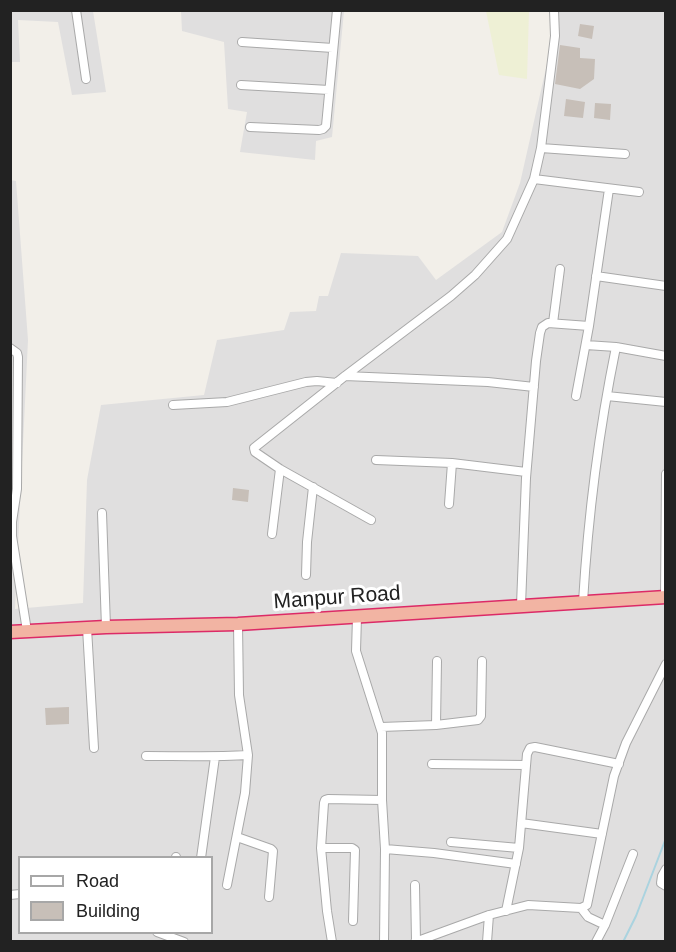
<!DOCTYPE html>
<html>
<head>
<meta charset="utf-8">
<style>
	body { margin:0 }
	#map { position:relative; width:676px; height:952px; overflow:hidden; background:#f2efe9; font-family:Helvetica,sans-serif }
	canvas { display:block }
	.frame { position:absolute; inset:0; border:12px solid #222; pointer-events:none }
	.legend { position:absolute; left:18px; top:856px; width:195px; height:78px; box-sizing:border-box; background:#fff; border:2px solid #a7a7a7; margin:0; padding:8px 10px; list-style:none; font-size:18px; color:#222 }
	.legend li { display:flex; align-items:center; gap:12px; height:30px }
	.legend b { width:30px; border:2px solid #a7a7a7 }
</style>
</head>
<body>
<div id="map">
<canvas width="676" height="952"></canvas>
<div class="frame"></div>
<ul class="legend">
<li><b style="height:8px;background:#fff"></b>Road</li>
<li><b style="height:16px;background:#c7bfb8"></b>Building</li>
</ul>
</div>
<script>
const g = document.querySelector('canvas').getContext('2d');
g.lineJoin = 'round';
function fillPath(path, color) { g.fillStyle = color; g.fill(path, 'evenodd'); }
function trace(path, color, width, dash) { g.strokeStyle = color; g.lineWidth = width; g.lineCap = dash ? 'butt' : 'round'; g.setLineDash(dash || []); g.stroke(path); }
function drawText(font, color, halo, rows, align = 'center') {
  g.font = font + ' Helvetica,sans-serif'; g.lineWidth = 6; g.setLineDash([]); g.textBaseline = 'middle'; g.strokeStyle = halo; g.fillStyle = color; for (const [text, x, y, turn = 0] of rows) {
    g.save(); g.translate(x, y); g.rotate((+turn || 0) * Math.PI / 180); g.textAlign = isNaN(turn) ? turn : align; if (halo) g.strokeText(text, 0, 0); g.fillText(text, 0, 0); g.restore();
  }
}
const residential = new Path2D(`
	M11,11H93L106,92L72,95L58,22L18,20L20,62H11Z
	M181,11H344L332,137L316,141L315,160L240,152L247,112L228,109L224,42L182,31Z
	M553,11H665V941H11L10,180L16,181L28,340L15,609L83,603L87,480L101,405L204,395L217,340L284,330L290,312L316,311L319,296H328L341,253L418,256L436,280L502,232L520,183L554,33ZM20,858H212V932H20Z`);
const farmland = new Path2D(`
	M486,11H529L527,79L499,75Z`);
const stream = new Path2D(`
	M623,942L636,916L666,838`);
const building = new Path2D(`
	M580,24L594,26L592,39L578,36Z
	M560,45L580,48V58L595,59L594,79L580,89L555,84Z
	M566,99L585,102L583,118L564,116Z
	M595,103L611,104L610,120L594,118Z
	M233,488L249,490L248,502L232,500Z
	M69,707V724L46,725L45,708Z`);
const minor = new Path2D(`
	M76,10L86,79
	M242,42L333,48
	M241,85L329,90
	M250,127L319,130L323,129L326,126L337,10
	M541,148L625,154
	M534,179L639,192
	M596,276L666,286
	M553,323L560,269
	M586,345L616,347L666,356
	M10,348L17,353L18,357L17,489L12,522V536L27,631
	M345,376L488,382L534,387
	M576,396L589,326L609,189
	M607,396L666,402
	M173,405L227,402L306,382L317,381L337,383
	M376,460L452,463L526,472
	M449,504L452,463
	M102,513L106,627
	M371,520L280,469L255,452L254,448L345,376L451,296L475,275L507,239L534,179L541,148L555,36L554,10
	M272,534L280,469
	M306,575L307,542L313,487
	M665,597L666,474
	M583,602C588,517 599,430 616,347
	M521,605L526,478L536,361L540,333L542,327L548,323L589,326
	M357,617L356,651L382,733V800L385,849L384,942
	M87,628L94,748
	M436,725L437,661
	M381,727L436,725L478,720L481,716L482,661
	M146,756C180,756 214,757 248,755
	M432,764L526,765
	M521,823L602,834
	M237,837L271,849L273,851L269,897
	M451,842L519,848
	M321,848H352L355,850L353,921
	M385,849L434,853L516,864
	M176,858V857
	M201,858L215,757
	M666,869L662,876L661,883L666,886
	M227,885L245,793L248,755L239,695L238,624
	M415,885L416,941
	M10,895L20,894
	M581,908L588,917L605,925
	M506,911L519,848L527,754L530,748L535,747L619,764
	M157,932L184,942
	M332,942L327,911L321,848L324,803L325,800L328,799L382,800
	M415,942L489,915L528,905L581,908L587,905L614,776L626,743L666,664
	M487,942L489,915
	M596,942L605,925L633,854`);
const trunk = new Path2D(`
	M10,632L106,627L238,624L666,597`);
const streetNames = [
	["Manpur Road",337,598,-4]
];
fillPath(residential, '#e0dfdf');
fillPath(farmland, '#eef0d5');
trace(stream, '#aad3df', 2);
fillPath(building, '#c7bfb8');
trace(minor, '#a9a9a9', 10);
trace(trunk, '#dc2a67', 15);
trace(minor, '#fff', 8);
trace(trunk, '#f2b4a3', 12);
drawText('21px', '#222', '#fff', streetNames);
</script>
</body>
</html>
